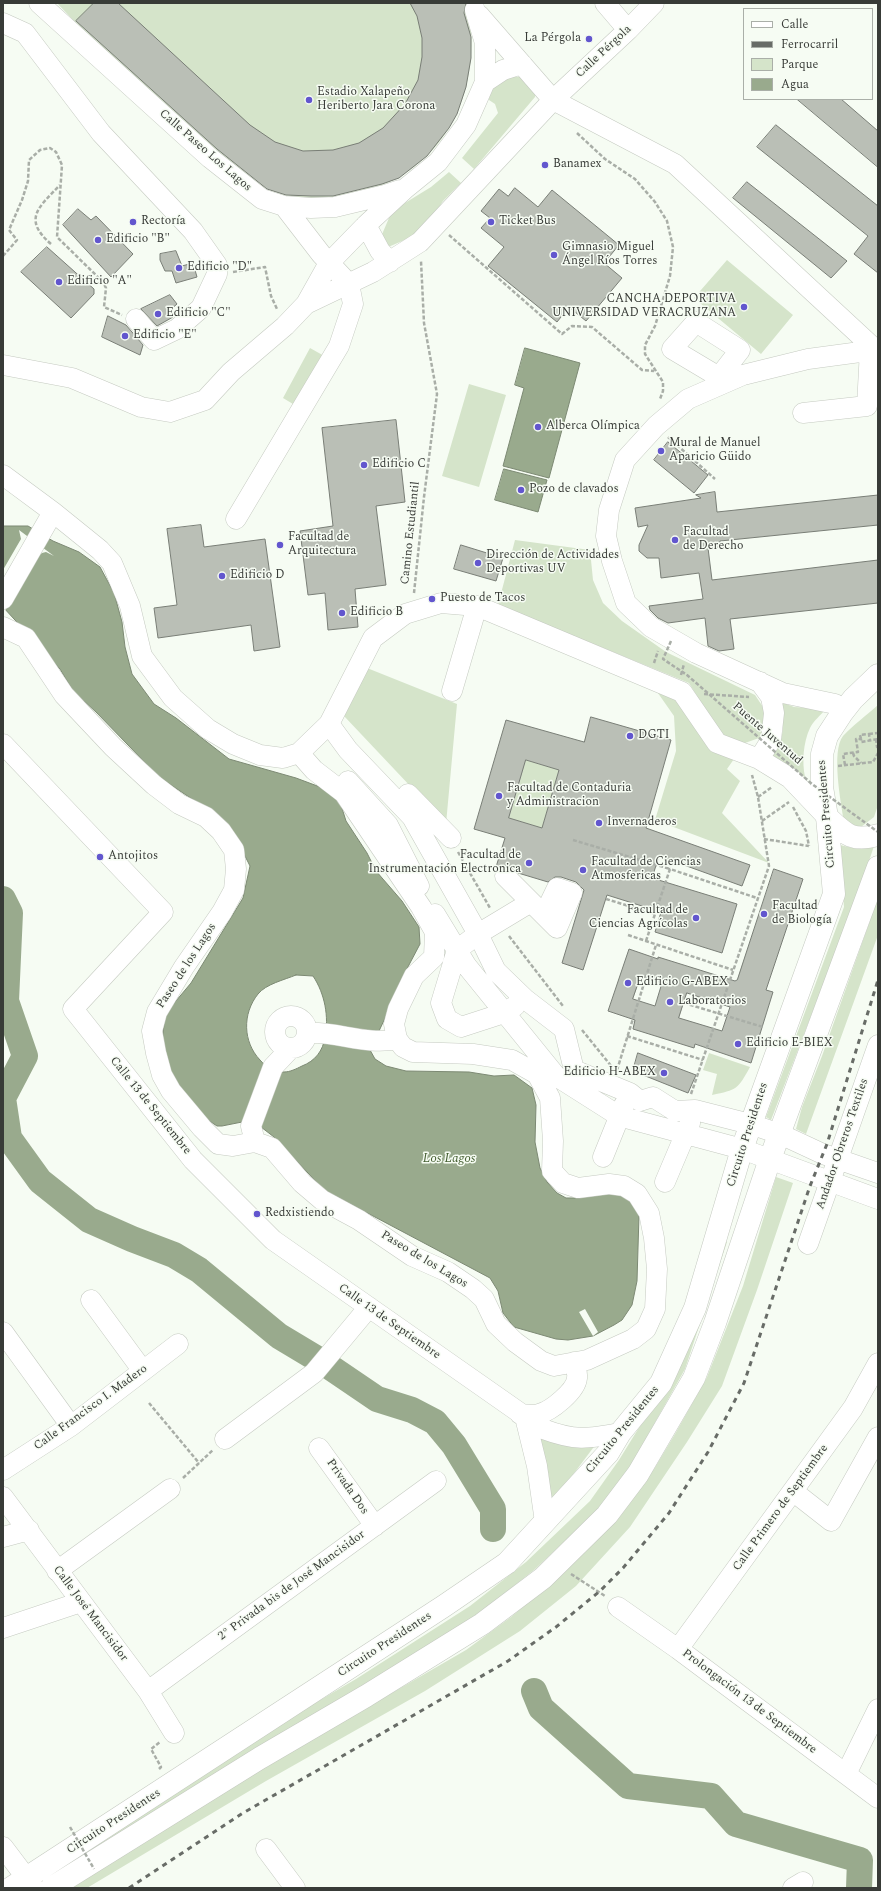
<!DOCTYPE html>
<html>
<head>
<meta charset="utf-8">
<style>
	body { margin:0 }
	#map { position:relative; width:881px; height:1891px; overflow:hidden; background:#f6fcf3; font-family:Spectral,serif }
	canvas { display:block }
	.frame { position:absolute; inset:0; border:4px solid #383b37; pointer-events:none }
	.legend { position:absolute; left:743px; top:8px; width:130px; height:92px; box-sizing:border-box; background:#f6fcf3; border:1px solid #aaafa8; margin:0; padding:5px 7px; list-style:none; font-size:12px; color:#383b37 }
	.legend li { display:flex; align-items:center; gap:8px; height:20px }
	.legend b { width:20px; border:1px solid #aaafa8 }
</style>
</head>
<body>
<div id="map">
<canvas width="881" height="1891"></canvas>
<div class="frame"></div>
<ul class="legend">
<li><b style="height:5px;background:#fff"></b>Calle</li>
<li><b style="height:5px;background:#686c67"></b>Ferrocarril</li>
<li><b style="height:11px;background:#d5e4ca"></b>Parque</li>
<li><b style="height:11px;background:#99aa8d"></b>Agua</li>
</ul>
</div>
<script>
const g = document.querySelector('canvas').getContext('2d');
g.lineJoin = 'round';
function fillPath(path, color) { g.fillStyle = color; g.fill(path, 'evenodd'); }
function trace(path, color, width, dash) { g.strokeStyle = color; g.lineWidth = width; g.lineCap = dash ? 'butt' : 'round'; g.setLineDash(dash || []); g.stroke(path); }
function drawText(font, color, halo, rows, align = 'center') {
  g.font = font + ' Spectral,serif'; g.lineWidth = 3; g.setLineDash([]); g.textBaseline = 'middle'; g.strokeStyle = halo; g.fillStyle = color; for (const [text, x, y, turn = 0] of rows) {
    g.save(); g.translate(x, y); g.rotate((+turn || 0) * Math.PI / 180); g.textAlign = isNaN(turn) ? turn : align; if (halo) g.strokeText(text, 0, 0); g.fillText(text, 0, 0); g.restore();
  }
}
const green = new Path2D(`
	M57,3H465C467,12 471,21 471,30C476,109 434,177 354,194C333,198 309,200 288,196C269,192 252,181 235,172L75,22Z
	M511,77H520L535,92V97L474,169L462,158L498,113L495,104L489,100C489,87 500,80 511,77Z
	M449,172L461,183L443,201L423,232L386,248L380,239L392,211L431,187Z
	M727,260L793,315L761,354L694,298Z
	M310,348L326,357L298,407L283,398Z
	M469,384L506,395L479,487L442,476Z
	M515,540L590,550L593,580L603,603L622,621L666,652L755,695L765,710V726L759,738L745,743L721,735L689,683L498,605Z
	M367,668L457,704L446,824L344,716Z
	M653,686L680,697L734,759L727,769L740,781L722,813L769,863L655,820L676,751L674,716Z
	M779,701L794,707L826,709C821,715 813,721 810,728C803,743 802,762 805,777L771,756C786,736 785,725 779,701Z
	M878,705V805L874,817L857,830L844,822C841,803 831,751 843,736C853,725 867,715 878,705Z
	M526,760L559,770L542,828L509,818Z
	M840,845L857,849L874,846L859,891L771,1120L766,1117L844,907Z
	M878,898V935L806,1134L796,1129L802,1107L822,1056Z
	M709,1053L750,1067C738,1089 737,1090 712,1095L717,1074L703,1070Z
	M776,1177L793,1183L757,1290L722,1386L687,1442L630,1527L576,1586L520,1631L425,1691L266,1781L87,1888H66L259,1770L466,1650L511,1617L565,1571L654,1469L675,1434L707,1377L743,1286Z
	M722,1240L727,1242L685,1369L629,1469L599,1509L534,1570L476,1616L81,1859L77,1853L247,1743L356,1679L470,1606L526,1562L590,1501L619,1460L677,1366Z
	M536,1431L596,1444L572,1476L549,1504V1476Z`);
const water = new Path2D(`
	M525,348L580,363L549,478L503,466L524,388L515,385Z
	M504,469L547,480L538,512L495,500Z
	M3,526H28L53,541L79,552L100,567L114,593L122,622L125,647L132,674L154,704L176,718L229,759L296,778L328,790L340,802L346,821L367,853L376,871L402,901L419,927L420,944L400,982L387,1014L370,1050L375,1059L386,1066L406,1071L469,1072L494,1076L514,1075L532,1088L536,1105L535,1142L540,1168L547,1182L557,1193L566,1198H579L598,1193L624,1194L633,1203L639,1215L637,1281L632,1305L622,1320L614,1325L593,1336L568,1340L556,1339L514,1327L503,1313L498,1291L490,1278L324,1190L274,1137L261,1127L242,1122L222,1126H217L208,1120L196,1109L170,1073L162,1044L165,1014L191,983L243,898L250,866L242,850L207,809L159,777L96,712L73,691L60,669L3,607ZM296,975L313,976C325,994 329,1017 325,1037C323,1051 315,1061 302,1066C296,1069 290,1072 284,1072C275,1072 266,1067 260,1060C243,1042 242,1014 258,994C266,984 284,980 296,975Z`);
const pier = new Path2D(`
	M19,530L54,556L46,552L42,553L38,556L10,600L5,611L3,609V570L21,539Z
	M585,1309L598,1332L593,1336L579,1312Z`);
const river = new Path2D(`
	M3,899L10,913L6,1001L25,1056L3,1098L9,1138L40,1181L89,1220L132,1239L174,1255L199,1270L279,1336L324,1363L377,1399L412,1410L435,1422L454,1445L493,1509V1529
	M534,1691L541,1708L628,1786L711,1796L736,1824L860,1860L859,1888`);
const building = new Path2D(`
	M94,3H118L250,125L275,142L303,151L333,150L359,143L383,128L405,104L418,80L422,57V38L417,16L410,3H466L464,13L471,37V58L466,87L457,114L449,128L427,156L399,178L382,184L333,196H311L286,195L267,189L217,149L76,21Z
	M797,99H841L878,131V167Z
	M776,125L878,206V273L854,254L868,236L757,147Z
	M747,182L847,261L831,278L733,198Z
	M515,188L538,207L552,190L619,245L604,263L622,278L586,321L569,307L557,322L488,266L504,247L481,228L490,218L481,211L499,189L508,196Z
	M78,209L91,220L96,216L133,254L111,277L63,225Z
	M47,247L94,289V294L71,318L21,272Z
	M176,251L182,266L193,263L197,277L176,283L172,271H165L160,260V254Z
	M170,295L177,304L170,310L173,317L157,326L141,309Z
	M108,316L126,325L143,345L140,355L102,337Z
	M396,420L405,502L376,506L386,585L355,589L358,627L328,630L325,593L308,595L300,531L333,526L322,428Z
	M668,442L708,475L694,493L654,460Z
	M715,492L717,512L878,495V525L720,541V547L708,548L712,580L878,560V603L730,619L734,649L719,651L708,646L705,618L668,623L658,618L650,610L649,606L703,599L699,573L661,578L659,558H647L639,551V545L648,525L638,527L635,508L701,498L696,495Z
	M201,525L204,547L265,539L280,647L254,651L251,625L158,638L154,608L177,605L167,529Z
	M461,545L503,558L496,581L454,569Z
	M591,717L671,740L646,828L750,865L742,886L659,856L652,878L737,904L722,953L655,932L661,912L607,895L583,970L562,963L584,890L576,882L561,877H555L548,882L518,873L508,865L496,867L505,838L474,829L506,720L584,742ZM526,760L559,770L542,828L509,818Z
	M774,869L803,879L766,990L773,992L751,1063L695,1044L694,1048L633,1029L635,1020L608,1011L629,949L658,959V957L735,981L737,980ZM641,976L662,983L655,1006L633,999ZM687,993L730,1007L722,1031L679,1018Z
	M638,1053L696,1075L688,1093L633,1071Z`);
const path = new Path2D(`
	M577,133L605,159L635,179L655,202L667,221L673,247L670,276L655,326L645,345V354L663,382V391L660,399
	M449,235L562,334L572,326L592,327L642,370L654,371
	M51,244C22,219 39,207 60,185
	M3,256L17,240L9,230L22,200L28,181L29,160L40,150L50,148L56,152L62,165L57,237L103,282L106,288L104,307L122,315
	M233,272L265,267L271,296L277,309
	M668,437L715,479
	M414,593L424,497L437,394L424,323L421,261
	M654,663L658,651
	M681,675L684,664
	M704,694L749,697
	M869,734L878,733
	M861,739L860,735L869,734L870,741
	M876,739L877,747L878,746
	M853,753L854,756L861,763
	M845,765L843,754L858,752L856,739H861V742L878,739
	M838,766L873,762L878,753
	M758,797L772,787
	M793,807L806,831L809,846
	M762,821L789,802
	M764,839L809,846
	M573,840L670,869
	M458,852L490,908
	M606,899L655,914
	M628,935L733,970
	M509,936L563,1006
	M646,941L670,869L757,898
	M684,1003L763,1027
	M582,1030L612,1067
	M627,1036L703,1060
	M617,1070L656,945
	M691,1094L769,866L758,797L752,775
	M149,1403L199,1463
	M183,1478L213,1450
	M571,1574L605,1596
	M159,1769L161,1767L151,1749L160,1742`);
const minor = new Path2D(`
	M39,3L210,158L262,199L284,206L311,208L335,207L385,195L400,190
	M605,3L628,30
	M479,15L553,100L675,164L878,352
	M3,23L25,33L101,133L193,231L217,265V274L201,308L177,329L154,340L136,319
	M485,82L503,70L522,64
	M366,225L380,251L390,262
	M306,304L373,272L420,242L553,100L628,30L654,3
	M696,322L740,350L719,377L672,349Z
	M3,365L72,378L141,407L170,412L205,400L231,372L285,326L306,304L329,263L366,225L406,188L438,162L466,125L485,82V43L475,10
	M803,413L867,406L870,350
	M3,475L53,512L100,550L112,563L130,606L142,656L173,698L208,729L233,744L260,755L283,758L299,753L329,724L373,638L405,614L441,603L477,606L682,692L717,743L759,759L790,778L827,817
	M236,519L339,346L353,304L349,284L321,254L284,206
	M3,599L53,512
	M3,627L26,638L64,695L113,747L154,785L179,804L206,817L221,831L234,850L236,869L234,890L222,912L184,967L157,1012L152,1031L156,1053L162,1075L171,1091L202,1128L218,1144L233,1146L255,1142L272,1148L302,1183L322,1200L359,1220L412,1256L448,1272L473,1289L484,1299L496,1324L515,1342L541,1361L554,1366L587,1360L633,1339L646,1329L655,1309L657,1269L654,1238L649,1213L637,1194L624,1186L609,1184L578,1188L563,1183L552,1171L553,1141L550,1098L537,1074L512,1060L473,1054L413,1052L403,1047L397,1039L394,1024L398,1009L414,976L434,957L435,932L421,907L344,793L314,770L299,753
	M452,691L477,606
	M842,713L835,704L783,693L696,653L651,627L626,603L612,561L606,536L609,510L625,460L656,426L688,399L743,375L808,359L875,350
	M329,724L348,750L412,817L478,934L496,971L525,999L564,1029L574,1070L630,1093L640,1101L653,1097L675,1111L695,1110L750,1124L780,1134L823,1154L878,1173
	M3,744L163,912L73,1009L193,1160L273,1240L543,1429C575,1441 587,1439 620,1433
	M759,759L771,740L774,713L771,697L760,682
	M348,781L388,825L419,886
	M408,794L451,838
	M505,876L557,928L572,893L557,888L544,915
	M435,914L466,965L556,1076L619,1116L742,1149L878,1199
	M515,1006L504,1013L461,1027L447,1019L441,1003L457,950L478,934L531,902
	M275 1032a16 16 0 1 1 32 0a16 16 0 1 1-32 0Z
	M307,1033C337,1031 367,1046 397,1039
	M255,1142L251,1126L273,1067L291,1048
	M603,1157L624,1105
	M665,1182L690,1123
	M808,1244L878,1045
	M91,1300L143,1371
	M3,1332L71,1426
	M520,1414C526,1414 533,1416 539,1414C551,1411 576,1391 577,1378C578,1373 575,1367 574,1362
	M525,1417L537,1466L545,1522
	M225,1439L314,1373L369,1307
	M319,1448L375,1526
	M3,1470L71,1426L178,1344
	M794,1492L831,1521L878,1437
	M3,1497L148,1691L174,1733
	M3,1537L29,1530
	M57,1571L170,1489
	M618,1607L678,1649L878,1798
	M3,1628L81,1602
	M678,1649L853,1408L878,1363
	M148,1691L436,1481
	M846,1774L878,1709
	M3,1847L34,1888
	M266,1849L295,1888
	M793,1888L803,1882`);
const major = new Path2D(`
	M827,817C846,835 852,842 878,835
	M11,1888L444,1606L507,1563L608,1453L620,1433L661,1383L695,1308L742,1149L834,894L827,817L822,787V754L827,736L842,713L853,699L878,675
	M51,1888L260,1758L366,1696L482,1624L543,1578L607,1515L638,1474L694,1378L715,1323L770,1159L878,867`);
const rail = new Path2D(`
	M129,1888L243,1813L508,1661L556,1627L600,1591L623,1568L669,1513L708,1452L744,1383L810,1186L827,1144L878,980`);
const pathBridge = new Path2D(`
	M671,641L663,659L687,675L812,784L878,832
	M70,1827L94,1869`);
const markers = [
	[589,39,4,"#6256ce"],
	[309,100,4,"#6256ce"],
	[545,165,4,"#6256ce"],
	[133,222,4,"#6256ce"],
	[491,222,4,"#6256ce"],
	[98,240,4,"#6256ce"],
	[554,255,4,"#6256ce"],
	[179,268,4,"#6256ce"],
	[59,282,4,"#6256ce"],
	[744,307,4,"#6256ce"],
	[158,314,4,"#6256ce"],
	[125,336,4,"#6256ce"],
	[538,427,4,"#6256ce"],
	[661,451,4,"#6256ce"],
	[364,465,4,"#6256ce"],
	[521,490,4,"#6256ce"],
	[675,540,4,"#6256ce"],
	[280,545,4,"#6256ce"],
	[478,563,4,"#6256ce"],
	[222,576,4,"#6256ce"],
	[432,599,4,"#6256ce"],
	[342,613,4,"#6256ce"],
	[630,736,4,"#6256ce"],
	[499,796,4,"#6256ce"],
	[599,823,4,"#6256ce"],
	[100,857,4,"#6256ce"],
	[529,863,4,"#6256ce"],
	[583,870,4,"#6256ce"],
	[764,914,4,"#6256ce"],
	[696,918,4,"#6256ce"],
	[628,983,4,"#6256ce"],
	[670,1002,4,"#6256ce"],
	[738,1044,4,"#6256ce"],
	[664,1073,4,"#6256ce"],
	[257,1214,4,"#6256ce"]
];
const poiNames = [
	["La Pérgola",581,39,"right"],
	["Estadio Xalapeño",317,93],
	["Heriberto Jara Corona",317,107],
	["Banamex",553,165],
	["Rectoría",141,222],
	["Ticket Bus",499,222],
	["Edificio \"B\"",106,240],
	["Gimnasio Miguel",562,248],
	["Ángel Ríos Torres",562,262],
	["Edificio \"D\"",187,268],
	["Edificio \"A\"",67,282],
	["CANCHA DEPORTIVA",736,300,"right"],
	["UNIVERSIDAD VERACRUZANA",736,314,"right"],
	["Edificio \"C\"",166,314],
	["Edificio \"E\"",133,336],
	["Alberca Olímpica",546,427],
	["Mural de Manuel",669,444],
	["Aparicio Güido",669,458],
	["Edificio C",372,465],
	["Pozo de clavados",529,490],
	["Facultad",683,533],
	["de Derecho",683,547],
	["Facultad de",288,538],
	["Arquitectura",288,552],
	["Dirección de Actividades",486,556],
	["Deportivas UV",486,570],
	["Edificio D",230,576],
	["Puesto de Tacos",440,599],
	["Edificio B",350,613],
	["DGTI",638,736],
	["Facultad de Contaduria",507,789],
	["y Administracion",507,803],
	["Invernaderos",607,823],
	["Facultad de",521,856,"right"],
	["Instrumentación Electronica",521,870,"right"],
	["Antojitos",108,857],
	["Facultad de Ciencias",591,863],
	["Atmosfericas",591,877],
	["Facultad",772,907],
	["de Biología",772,921],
	["Facultad de",688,911,"right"],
	["Ciencias Agrícolas",688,925,"right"],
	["Edificio G-ABEX",636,983],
	["Laboratorios",678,1002],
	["Edificio E-BIEX",746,1044],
	["Edificio H-ABEX",656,1073,"right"],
	["Redxistiendo",265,1214]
];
const streetNames = [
	["Calle Pérgola",604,52,-43],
	["Calle Paseo Los Lagos",205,151,41],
	["Camino Estudiantil",411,533,-84],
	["Puente Juventud",767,734,41],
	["Circuito Presidentes",827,814,-95],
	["Paseo de los Lagos",187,966,-57],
	["Calle 13 de Septiembre",150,1106,51],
	["Circuito Presidentes",748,1135,-72],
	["Andador Obreros Textiles",843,1144,-71],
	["Paseo de los Lagos",424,1260,31],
	["Calle 13 de Septiembre",389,1322,35],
	["Calle Francisco I. Madero",91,1408,-36],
	["Circuito Presidentes",623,1430,-51],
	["Privada Dos",347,1487,55],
	["Calle Primero de Septiembre",781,1508,-54],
	["2° Privada bis de José Mancisidor",292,1586,-36],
	["Calle José Mancisidor",90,1614,53],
	["Circuito Presidentes",385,1645,-33],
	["Prolongación 13 de Septiembre",749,1702,37],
	["Circuito Presidentes",114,1822,-33]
];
const waterNames = [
	["Los Lagos",449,1159]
];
fillPath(green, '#d5e4ca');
fillPath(water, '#99aa8d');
trace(water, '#7c8973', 1);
fillPath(pier, '#f6fcf3');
trace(river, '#99aa8d', 26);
fillPath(building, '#babfb6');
trace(building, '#797e76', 1);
trace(minor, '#c5cac1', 21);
trace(major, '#c5cac1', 23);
trace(path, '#a9aea7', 2.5, [4, 2]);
trace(minor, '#fff', 20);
trace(major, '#fff', 22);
trace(rail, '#686c67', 3, [5, 5]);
trace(pathBridge, '#a9aea7', 2.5, [4, 2]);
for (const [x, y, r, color] of markers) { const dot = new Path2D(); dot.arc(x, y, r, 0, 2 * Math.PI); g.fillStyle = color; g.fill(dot); trace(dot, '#f6fcf3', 1.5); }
drawText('12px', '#383b37', '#f6fcf3', poiNames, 'left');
drawText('12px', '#383b37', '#f6fcf3', streetNames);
drawText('italic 13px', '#466033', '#f6fcf3', waterNames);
</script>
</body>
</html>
